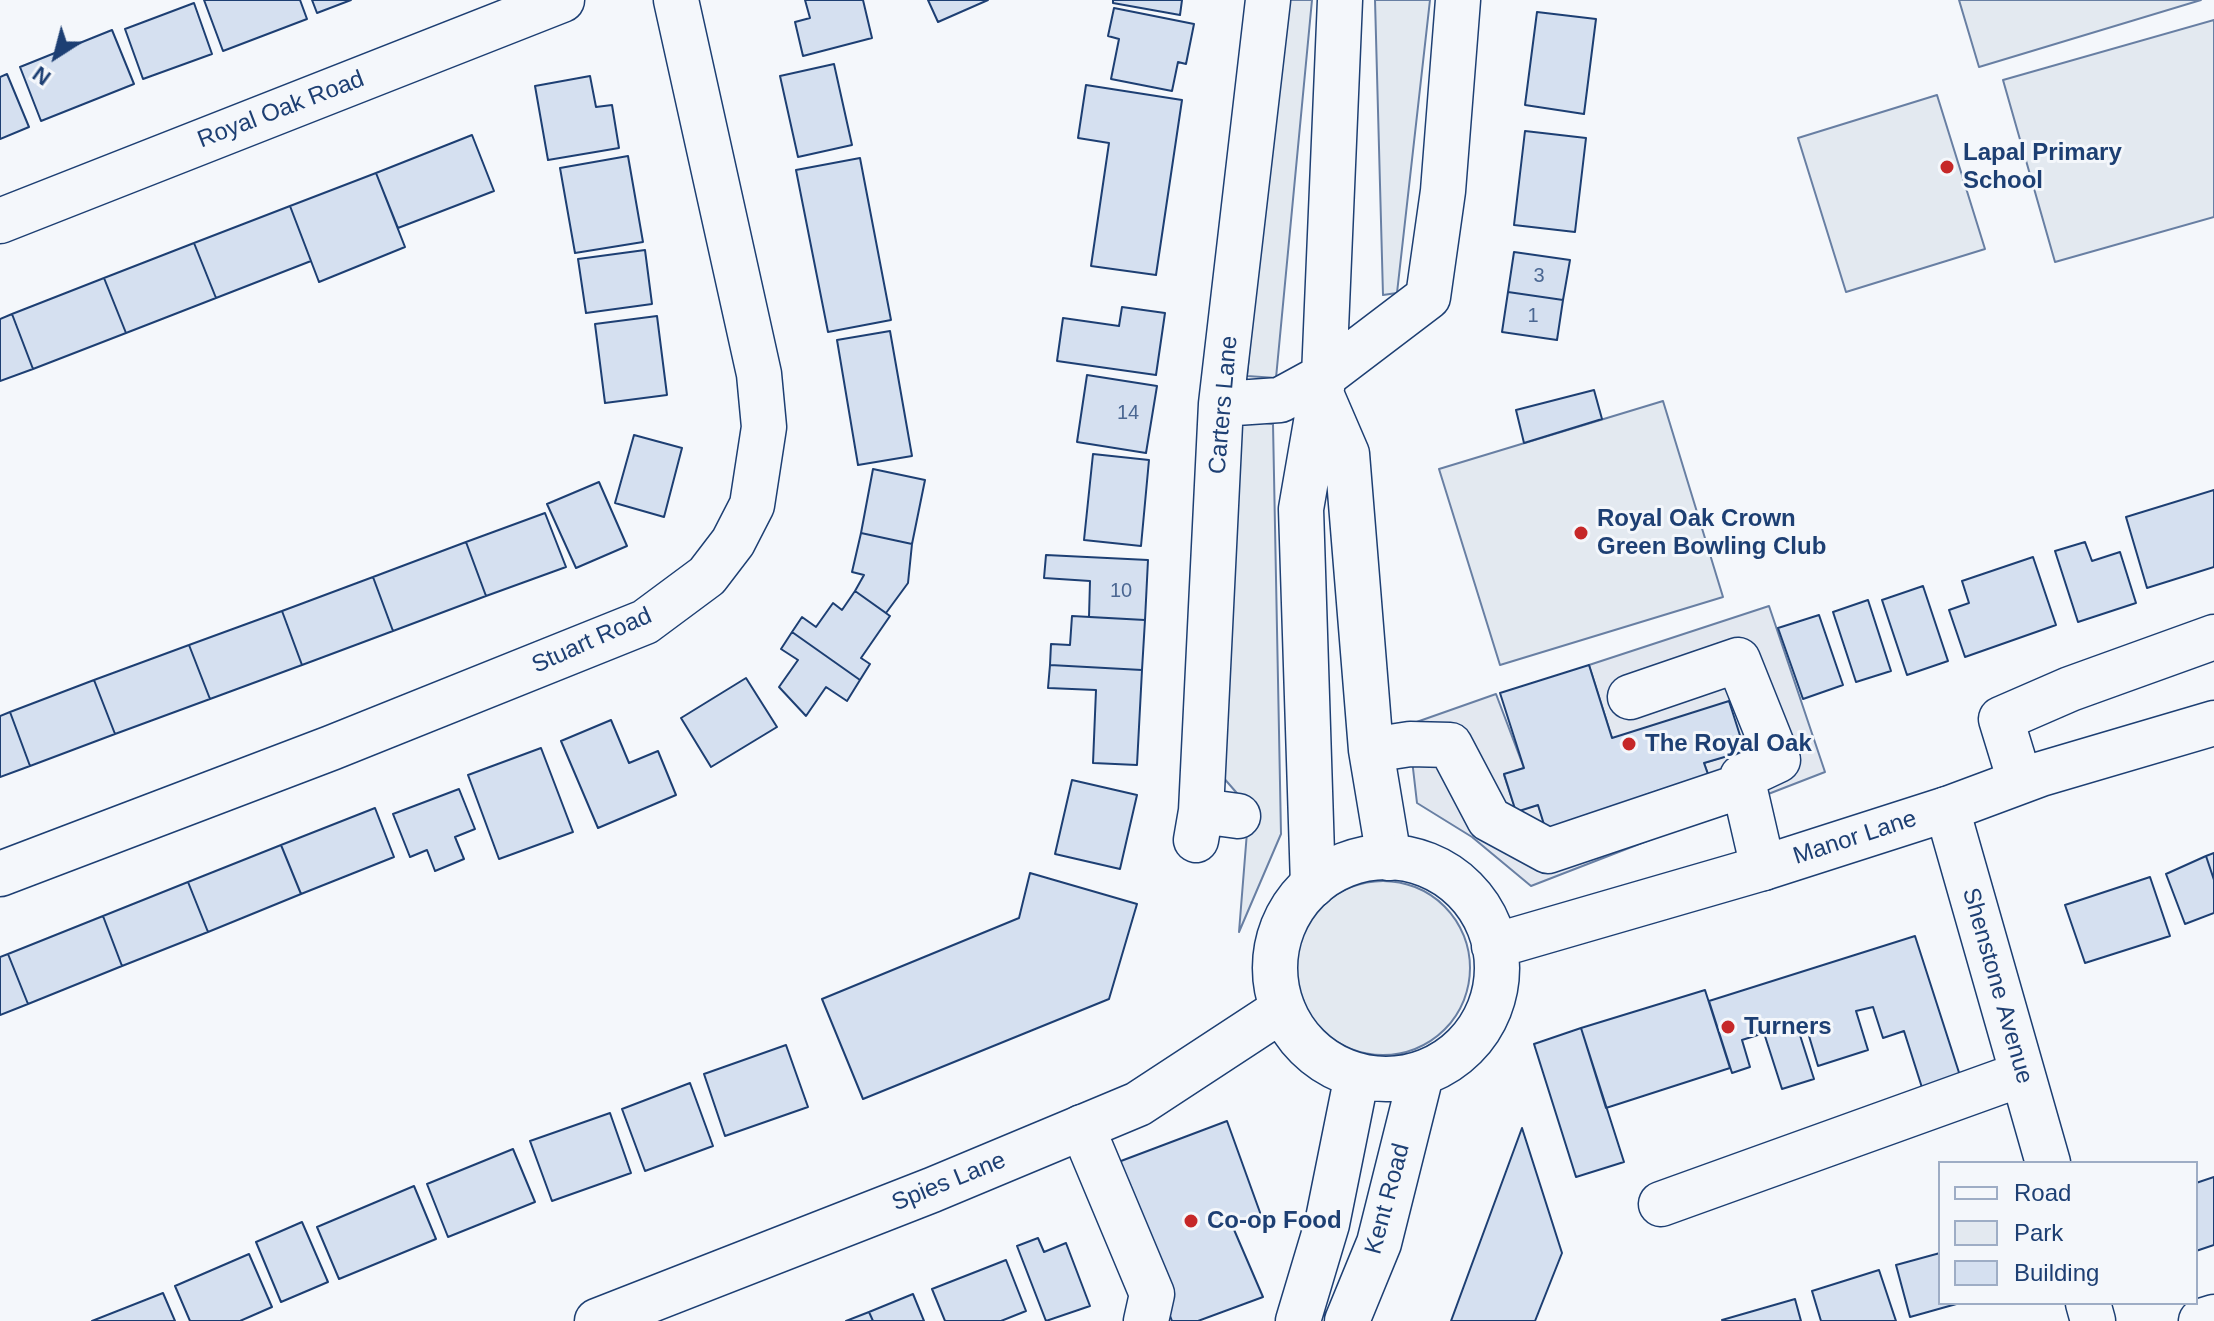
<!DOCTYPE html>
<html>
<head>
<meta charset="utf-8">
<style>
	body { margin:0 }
	#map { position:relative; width:2214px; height:1321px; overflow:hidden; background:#f4f7fb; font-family:Helvetica,sans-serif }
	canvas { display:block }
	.legend { position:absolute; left:1938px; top:1161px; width:260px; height:144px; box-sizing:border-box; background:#f4f7fb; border:2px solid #9eadc5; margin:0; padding:10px 14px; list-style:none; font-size:24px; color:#1d3f73 }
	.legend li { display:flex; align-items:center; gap:16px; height:40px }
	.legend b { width:40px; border:2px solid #9eadc5 }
	.north { position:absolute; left:16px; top:16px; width:80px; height:80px; -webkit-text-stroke:6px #f4f7fb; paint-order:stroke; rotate:216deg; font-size:22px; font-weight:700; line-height:32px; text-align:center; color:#1d3f73 }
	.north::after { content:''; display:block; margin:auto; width:28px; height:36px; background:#1d3f73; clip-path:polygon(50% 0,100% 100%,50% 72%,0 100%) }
</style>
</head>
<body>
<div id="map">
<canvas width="2214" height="1321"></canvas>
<ul class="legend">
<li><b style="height:10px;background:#f4f7fb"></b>Road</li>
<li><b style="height:22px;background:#e3e9f0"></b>Park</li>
<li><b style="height:22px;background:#d5e0f0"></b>Building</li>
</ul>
<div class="north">N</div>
</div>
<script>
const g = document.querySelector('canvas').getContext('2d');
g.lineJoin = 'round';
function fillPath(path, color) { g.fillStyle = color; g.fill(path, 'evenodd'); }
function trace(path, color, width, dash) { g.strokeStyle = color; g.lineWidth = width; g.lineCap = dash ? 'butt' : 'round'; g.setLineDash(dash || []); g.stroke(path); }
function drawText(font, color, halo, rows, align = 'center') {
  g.font = font + ' Helvetica,sans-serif'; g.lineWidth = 6; g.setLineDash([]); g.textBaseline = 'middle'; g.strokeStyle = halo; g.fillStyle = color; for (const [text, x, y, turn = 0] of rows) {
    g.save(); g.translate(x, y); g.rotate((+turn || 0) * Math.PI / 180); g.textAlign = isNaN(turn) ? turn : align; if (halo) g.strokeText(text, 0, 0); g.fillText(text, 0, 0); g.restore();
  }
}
const green = new Path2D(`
	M1282,0H1312L1276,378L1247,376Z
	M1375,0H1430L1397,293L1383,295Z
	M1959,0H2201L1979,67Z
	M2214,20V217L2055,262L2003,80Z
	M1937,95L1985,249L1846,292L1798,138Z
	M1663,401L1723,597L1500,665L1439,469Z
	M1232,419L1273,424L1281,834L1239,932L1249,807L1222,776Z
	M1296 968a87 87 0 1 1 174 0a87 87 0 1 1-174 0Z`);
const parking = new Path2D(`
	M1769,606L1825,772L1531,886L1472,837L1417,803L1408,725L1496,694L1524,768L1504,775L1516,811L1538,805L1547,831L1710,779L1704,763L1745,750L1612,738L1589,665Z`);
const building = new Path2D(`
	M204,0H300L307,19L223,51Z
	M312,0H351L317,13Z
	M805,0H863L872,38L803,56L795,22L810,18Z
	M928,0H988L938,22Z
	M1113,0H1182L1180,15L1113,3Z
	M194,3L212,54L143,79L125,29Z
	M1114,8L1194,24L1186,64L1178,62L1172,91L1111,79L1119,39L1108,36Z
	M1537,12L1596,19L1584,114L1525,105Z
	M112,30L134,84L41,121L20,67Z
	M834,64L852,145L798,157L780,76Z
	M7,74L29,127L0,139V77Z
	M590,76L596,107L612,105L619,148L548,160L535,86Z
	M1086,85L1182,100L1156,275L1091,266L1109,143L1078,138Z
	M1525,131L1586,138L1575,232L1514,225Z
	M472,135L494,191L398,228L376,173Z
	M628,156L643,242L575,253L560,168Z
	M860,158L891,320L828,332L796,170Z
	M376,173L405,247L319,282L290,206Z
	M290,206L311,261L216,298L194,243Z
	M194,243L216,298L126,333L104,278Z
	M645,250L652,304L586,313L578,259Z
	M1514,252L1570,260L1563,300L1508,292Z
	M104,278L126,333L33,369L12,314Z
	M1508,292L1563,300L1557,340L1502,332Z
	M1122,307L1165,313L1156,375L1057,361L1063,318L1119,326Z
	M12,314L33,369L0,381V319Z
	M657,316L667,395L605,403L595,324Z
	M890,331L912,456L858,465L837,340Z
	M1087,375L1157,386L1146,453L1077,442Z
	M1594,390L1602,419L1524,443L1516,410Z
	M634,435L682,448L664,517L615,503Z
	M1093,454L1149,460L1141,546L1084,540Z
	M873,469L925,480L912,544L861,533Z
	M599,482L627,546L576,568L547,504Z
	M2214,490V567L2147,588L2126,517Z
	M545,513L566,567L486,596L466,542Z
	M861,533L912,544L908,583L886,613L855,591L864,575L852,572Z
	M466,542L486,596L393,631L373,577Z
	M2085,542L2092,561L2120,552L2136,603L2078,622L2055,551Z
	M1046,555L1148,560L1145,620L1089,617L1090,581L1044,578Z
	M2033,557L2056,625L1965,657L1949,610L1969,603L1962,581Z
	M373,577L393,631L302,665L282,611Z
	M1923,586L1948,661L1907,675L1882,600Z
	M855,591L890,616L861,658L870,664L860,680L792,632L802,617L816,627L833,603L842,610Z
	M1868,600L1891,671L1856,682L1833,612Z
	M282,611L302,665L210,699L189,645Z
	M1819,615L1843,685L1803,699L1778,628Z
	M1072,616L1145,620L1142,670L1050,665L1051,644L1070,645Z
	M792,632L860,680L847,701L826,687L806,716L779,687L798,660L781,649Z
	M189,645L210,699L115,734L94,680Z
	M1050,665L1142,670L1137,765L1093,763L1096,690L1048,688Z
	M1589,665L1612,738L1729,701L1745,751L1704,763L1710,780L1546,831L1538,805L1516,812L1504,774L1524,768L1500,693Z
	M746,678L777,727L711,767L681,718Z
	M94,680L115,734L30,766L10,712Z
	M10,712L30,766L0,777V716Z
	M611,720L629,763L658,751L676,795L598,828L561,741Z
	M541,748L573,832L499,859L468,775Z
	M1072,780L1137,795L1120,869L1055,854Z
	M459,789L475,829L455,837L464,859L435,871L427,850L410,857L393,814Z
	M375,808L394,857L301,894L281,845Z
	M281,845L301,894L208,932L188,882Z
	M2214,853V880L2206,856Z
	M2206,856L2214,880V913L2185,924L2166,874Z
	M1030,873L1137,904L1109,999L863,1099L822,999L1019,918Z
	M2150,877L2170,936L2085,963L2065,905Z
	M188,882L208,932L122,966L103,916Z
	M103,916L122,966L28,1004L8,954Z
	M1915,936L1963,1085L1925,1097L1904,1031L1883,1038L1873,1007L1856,1011L1868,1050L1818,1066L1806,1026L1798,1029L1814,1079L1782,1089L1764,1033L1742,1040L1750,1067L1732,1073L1709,1001Z
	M8,954L28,1004L0,1015V957Z
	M1705,990L1730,1068L1606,1108L1581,1028Z
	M1581,1028L1624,1162L1576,1177L1534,1044Z
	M786,1045L808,1107L725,1136L704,1074Z
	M690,1083L713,1146L645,1171L622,1109Z
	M610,1113L631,1173L552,1201L530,1141Z
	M1227,1121L1262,1218L1232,1225L1263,1297L1198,1321H1172L1113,1164Z
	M1522,1128L1562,1253L1535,1321H1451Z
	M513,1149L535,1202L448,1237L427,1184Z
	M2214,1177V1245L2196,1251V1183Z
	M414,1186L436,1239L339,1279L317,1227Z
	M302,1222L328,1282L281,1302L256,1242Z
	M1038,1238L1044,1252L1066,1243L1090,1306L1046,1321L1017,1246Z
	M1940,1253V1303H1960L1910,1317L1896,1265Z
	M249,1254L272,1307L240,1321H190L175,1286Z
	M1006,1260L1026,1311L1001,1321H945L932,1289Z
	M1879,1270L1896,1321H1821L1812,1291Z
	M163,1293L175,1321H92Z
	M913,1294L924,1321H873L869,1312Z
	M1795,1299L1801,1321H1723L1722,1320Z
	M869,1312L873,1321H846Z`);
const minor = new Path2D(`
	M0,221L562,0
	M1322,396L1347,454L1371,750L1389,858
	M1221,404L1280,400L1324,376L1428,297L1443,191L1458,0
	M1630,697L1738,660L1778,760L1742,777L1763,868
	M1371,750L1410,744L1450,745L1489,819L1548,851L1744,785
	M2020,781L2001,719L2070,689L2214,637
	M1947,809L2048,1163
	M1201,811L1238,816
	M1196,840L1201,811L1221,404L1268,0
	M0,874L331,748L645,622L707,576L733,542L752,505L764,427L759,374L676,0
	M1313,885L1301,509L1324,376L1340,0
	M1082,1127L1152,1294L1146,1321
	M1661,1204L2022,1074
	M2088,1303L2093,1321
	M2201,1321L2214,1317`);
const major = new Path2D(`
	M1275 968a111 111 0 1 1 222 0a111 111 0 1 1-222 0Z
	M1494,946L1763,868L1947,809L2041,774L2214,723
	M597,1321L932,1190L1138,1104L1283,1009
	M1298,1321L1327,1224L1357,1075
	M1347,1321L1379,1243L1421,1075`);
const markers = [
	[1947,167,8,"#c62828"],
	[1581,533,8,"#c62828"],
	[1629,744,8,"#c62828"],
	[1728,1027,8,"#c62828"],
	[1191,1221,8,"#c62828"]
];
const numberNames = [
	["3",1539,276],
	["1",1533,316],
	["14",1128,413],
	["10",1121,591]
];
const streetNames = [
	["Royal Oak Road",281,110,-21],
	["Carters Lane",1224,405,-85],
	["Stuart Road",592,641,-24],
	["Manor Lane",1855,838,-18],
	["Shenstone Avenue",1997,986,74],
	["Spies Lane",949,1182,-22],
	["Kent Road",1388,1199,-75]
];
const poiNames = [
	["Lapal Primary",1963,153],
	["School",1963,181],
	["Royal Oak Crown",1597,519],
	["Green Bowling Club",1597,547],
	["The Royal Oak",1645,744],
	["Turners",1744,1027],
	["Co-op Food",1207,1221]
];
fillPath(green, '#e3e9f0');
trace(green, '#687fa3', 2);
fillPath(parking, '#e3e8f0');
trace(parking, '#687fa3', 2);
fillPath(building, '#d5e0f0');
trace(building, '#1d3f73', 2);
trace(minor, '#1d3f73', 47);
trace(major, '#1d3f73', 47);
trace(minor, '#f4f7fb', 44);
trace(major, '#f4f7fb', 44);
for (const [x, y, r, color] of markers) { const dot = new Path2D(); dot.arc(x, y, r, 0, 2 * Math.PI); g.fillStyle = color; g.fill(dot); trace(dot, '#f4f7fb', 3); }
drawText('20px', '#4b6792', null, numberNames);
drawText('24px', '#1d3f73', '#f4f7fb', streetNames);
drawText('bold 24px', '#1d3f73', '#f4f7fb', poiNames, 'left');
</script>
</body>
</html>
